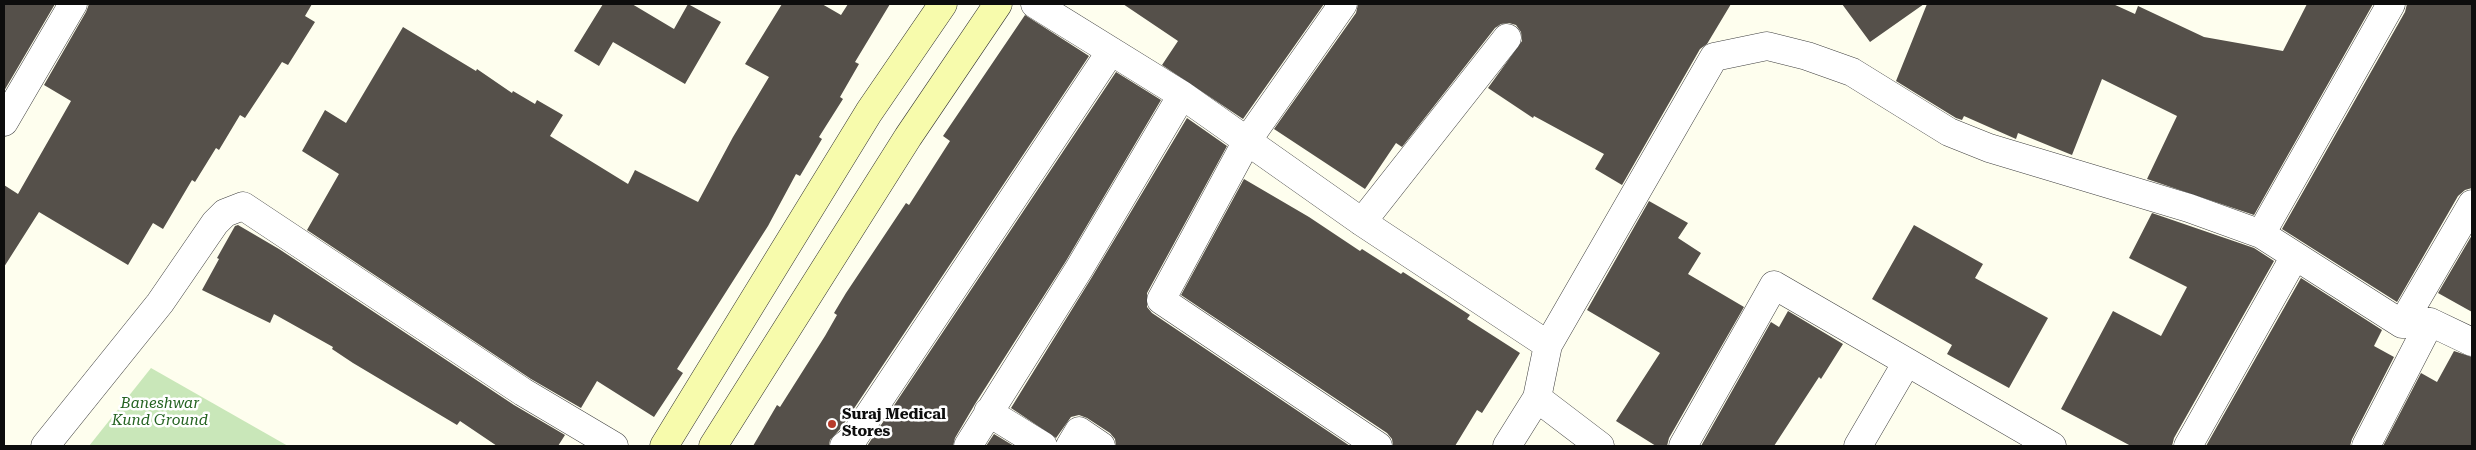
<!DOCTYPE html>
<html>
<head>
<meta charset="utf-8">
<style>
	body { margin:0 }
	#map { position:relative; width:2476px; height:450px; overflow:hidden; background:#fefeee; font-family:"Roboto Serif",serif }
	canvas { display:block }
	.frame { position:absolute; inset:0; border:5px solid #0d0d0d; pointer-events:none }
</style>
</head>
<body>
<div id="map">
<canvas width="2476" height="450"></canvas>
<div class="frame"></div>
</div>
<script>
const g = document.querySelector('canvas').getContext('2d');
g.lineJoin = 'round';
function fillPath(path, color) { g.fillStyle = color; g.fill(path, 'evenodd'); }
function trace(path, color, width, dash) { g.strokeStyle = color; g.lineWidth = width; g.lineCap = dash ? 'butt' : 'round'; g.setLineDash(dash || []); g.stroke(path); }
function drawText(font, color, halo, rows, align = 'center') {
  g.font = font + ' "Roboto Serif",serif'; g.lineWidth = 5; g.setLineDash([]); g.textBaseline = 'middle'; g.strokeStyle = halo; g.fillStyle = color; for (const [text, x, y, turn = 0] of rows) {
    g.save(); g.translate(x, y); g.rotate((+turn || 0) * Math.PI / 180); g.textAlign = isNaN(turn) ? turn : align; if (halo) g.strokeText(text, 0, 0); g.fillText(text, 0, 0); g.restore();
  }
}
const green = new Path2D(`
	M151,368L288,446H89Z`);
const building = new Path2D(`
	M4,4H55L4,91Z
	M89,4H312L305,16L315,22L288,65L282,62L245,118L240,115L219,150L216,148L195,182L192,180L163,229L153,223L128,265L39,212L4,267V185L18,194L71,101L44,85L86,12Z
	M603,4H632L674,29L688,4L721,22L685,84L613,42L599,66L574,51Z
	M782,4H822L841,15L848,4H890L855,62L859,64L840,97L843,99L819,137L822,139L800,176L796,174L768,226L677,369L683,373L654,417L597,381L581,408L531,379L307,230L339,174L302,151L325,110L346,123L403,27L476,71L477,69L512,93L513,91L535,104L537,100L563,115L550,136L628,184L635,170L698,202L733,137L769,77L745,64Z
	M1123,4H1324L1243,119L1162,65L1178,41Z
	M1358,4H1731L1707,44L1700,49L1622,185L1595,169L1604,154L1534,116L1533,118L1488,88L1522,41L1521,32L1516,25L1509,23L1501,24L1495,28L1402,147L1396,143L1365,189L1274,129L1356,13Z
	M1842,4H1924L1870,42Z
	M1927,4H2113L2135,14L2138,6L2204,37L2283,51L2307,4H2373L2254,215L2147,179L2177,116L2102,79L2072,155L2018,133L2016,139L1964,116L1962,120L1956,118L1896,81Z
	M2407,4H2472V188L2465,190L2458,196L2397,302L2282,229L2405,12Z
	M1025,15L1089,56L841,428L830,440L829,446H753L777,405L780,407L825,336L837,315L834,313L846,293L906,203L909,205L950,141L943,136Z
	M1116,72L1161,100L1066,261L975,404L955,438L953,446H867Z
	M1187,118L1227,146L1147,293V307L1152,313L1350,446H1116L1115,439L1110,433L1087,418L1079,415L1071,417L1056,438L1011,408L1092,277Z
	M1244,179L1309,217L1360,251L1362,249L1401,274L1403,272L1470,315L1467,319L1520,353L1482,413L1477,410L1455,446H1393L1392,439L1387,433L1181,295Z
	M1649,201L1688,223L1678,238L1701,253L1688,274L1744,307L1669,438L1667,446H1656L1616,421L1660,353L1587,310Z
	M2152,213L2254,248L2274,261L2174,438L2172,446H2131L2061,409L2113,311L2161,336L2187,287L2129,258Z
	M238,225L279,249L514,405L565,435L558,446H497L460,421L457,425L353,363L332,349L333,347L274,314L270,323L202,290L219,259L217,258L235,226Z
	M1914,225L1983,264L1975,278L2048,318L2009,388L1947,354L1952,345L1872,299Z
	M2472,235V312L2438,293Z
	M2301,278L2382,330L2374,346L2394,357L2352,439L2350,446H2206Z
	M1788,311L1843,344L1821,379L1819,377L1774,446H1701L1771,322L1779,327Z
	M2454,351L2472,357V446H2383L2421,373L2437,382Z
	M994,434L1014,446H986Z`);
const street = new Path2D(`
	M1035,4L1182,95L1362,222L1548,345
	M1343,4L1247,141L1161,300L1378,446
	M4,122L73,4
	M1362,222L1507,38
	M2261,234L2391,4
	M2402,324L2472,204
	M1537,398L1600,446
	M988,412L1043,446
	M45,446L160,303L215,223L225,213L243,206L523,392L614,446
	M844,446L853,439L1111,51
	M968,446L1079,269L1182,95
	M1070,446L1079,431L1101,446
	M1507,446L1537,398L1548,345L1714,57L1767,46L1807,56L1852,72L1949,132L1989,148L2189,208L2261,234L2402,324L2430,322L2472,342
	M1683,446L1774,285L2052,446
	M1858,446L1907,362
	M2188,446L2295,256
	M2366,446L2430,322`);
const secondary = new Path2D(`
	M664,446L869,112L943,4
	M713,446L908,137L998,4`);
const markers = [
	[832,424,5,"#b73b2b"]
];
const parkNames = [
	["Baneshwar",160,404],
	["Kund Ground",160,421]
];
const poiNames = [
	["Suraj Medical",842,415],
	["Stores",842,432]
];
fillPath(green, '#c9e7b9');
fillPath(building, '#55504a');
trace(street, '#404040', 29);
trace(secondary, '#2f2f2f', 29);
trace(street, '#fff', 28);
trace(secondary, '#f7fbac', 28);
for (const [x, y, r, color] of markers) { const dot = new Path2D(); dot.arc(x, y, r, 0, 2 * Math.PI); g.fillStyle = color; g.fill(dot); trace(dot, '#fff', 2); }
drawText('italic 15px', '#236220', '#fff', parkNames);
drawText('bold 15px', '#0d0d0d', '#fff', poiNames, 'left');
</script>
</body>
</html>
